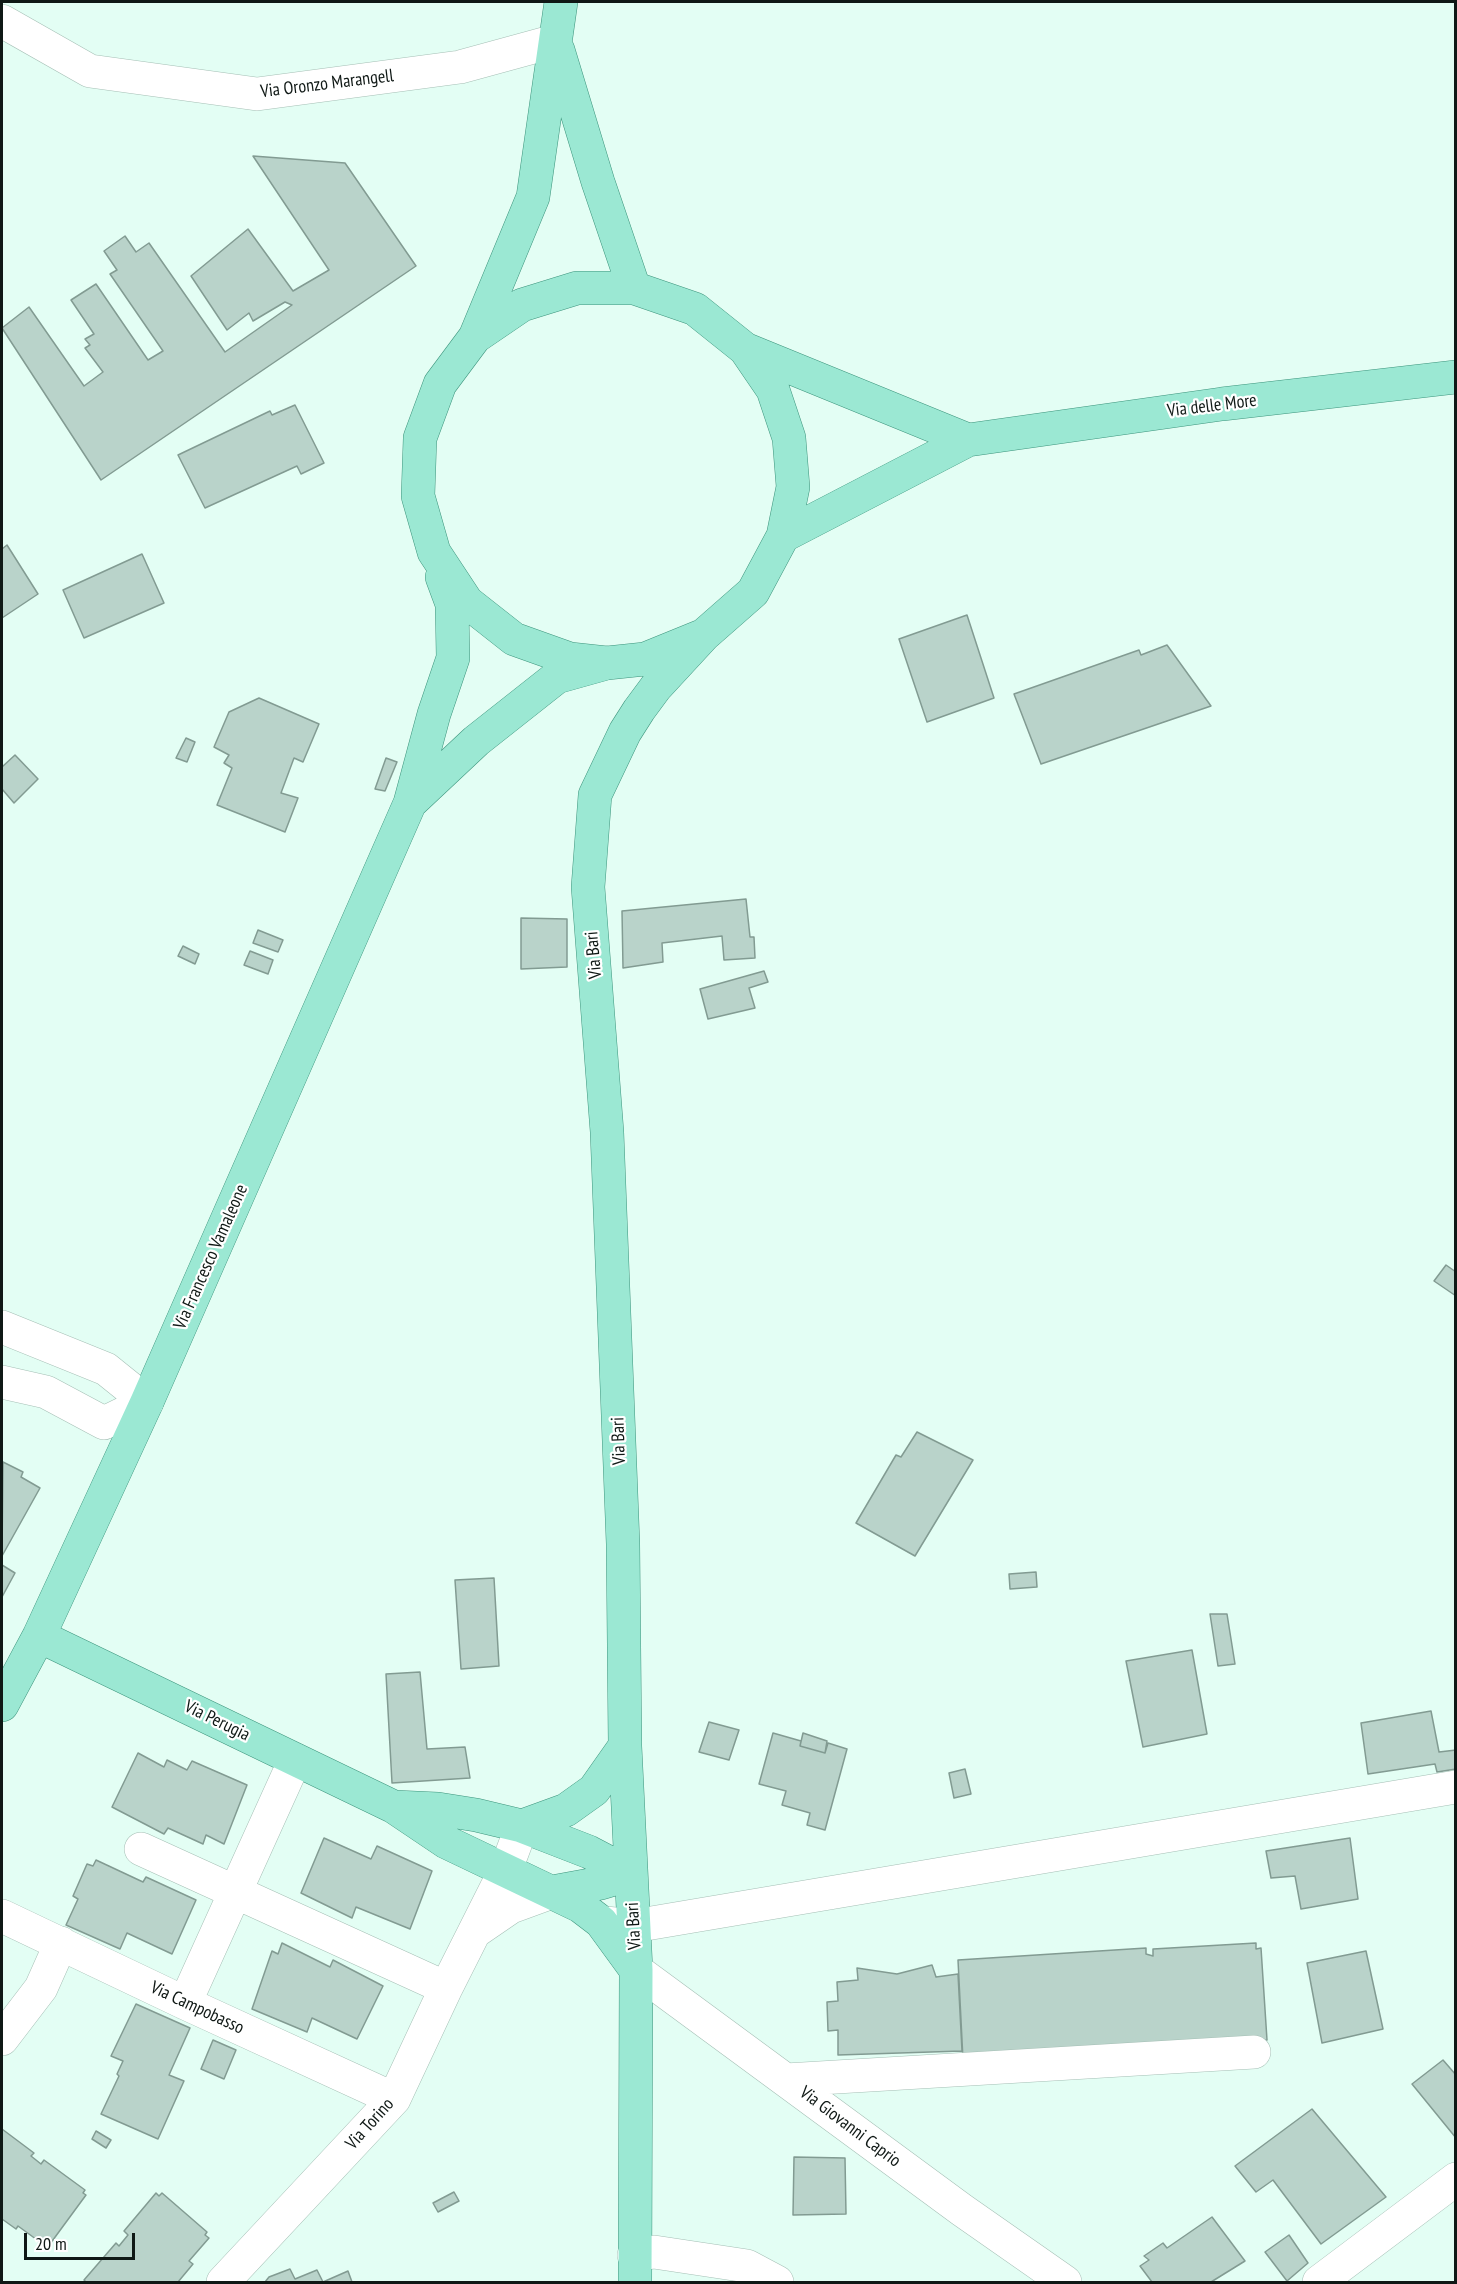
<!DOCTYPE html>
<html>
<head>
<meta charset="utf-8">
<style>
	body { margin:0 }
	#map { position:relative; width:1457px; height:2284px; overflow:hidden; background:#e3fef4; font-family:"PT Sans Narrow",sans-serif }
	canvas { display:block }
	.frame { position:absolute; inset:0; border:3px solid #0f1815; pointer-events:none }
	.scale { position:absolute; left:24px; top:2233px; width:111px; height:27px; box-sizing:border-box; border:3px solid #0f1815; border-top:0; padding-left:8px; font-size:18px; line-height:21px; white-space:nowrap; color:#0f1815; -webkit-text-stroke:4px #fff; paint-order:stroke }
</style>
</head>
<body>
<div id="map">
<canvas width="1457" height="2284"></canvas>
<div class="frame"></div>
<div class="scale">20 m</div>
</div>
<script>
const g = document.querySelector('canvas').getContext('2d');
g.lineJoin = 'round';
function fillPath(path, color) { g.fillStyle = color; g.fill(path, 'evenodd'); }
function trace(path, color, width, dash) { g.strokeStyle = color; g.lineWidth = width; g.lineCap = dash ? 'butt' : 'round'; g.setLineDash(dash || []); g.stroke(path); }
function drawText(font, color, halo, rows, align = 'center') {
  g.font = font + ' "PT Sans Narrow",sans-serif'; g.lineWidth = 4.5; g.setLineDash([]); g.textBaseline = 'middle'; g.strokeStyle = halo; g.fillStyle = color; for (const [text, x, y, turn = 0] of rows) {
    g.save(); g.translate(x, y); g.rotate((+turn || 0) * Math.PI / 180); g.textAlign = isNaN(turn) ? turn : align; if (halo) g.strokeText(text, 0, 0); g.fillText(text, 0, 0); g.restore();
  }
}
const building = new Path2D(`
	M253,156L345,163L416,266L101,480L2,328L29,307L84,386L103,372L85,348L90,345L85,339L94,334L71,300L96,284L148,360L163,351L110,274L117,270L104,251L125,236L136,252L149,243L225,352L292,305L285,302L253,321L249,313L227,330L191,276L248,229L293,291L329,270Z
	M295,405L324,463L301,474L297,466L205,508L178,455L270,411L272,415Z
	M7,545L38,594L2,618V549Z
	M142,554L164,603L84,638L63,590Z
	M967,615L994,698L927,722L899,639Z
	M1167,645L1211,706L1041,764L1014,694L1139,650L1141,655Z
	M259,698L319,724L303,762L294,758L281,793L298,798L285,832L217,805L232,768L224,763L229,755L214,747L229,712Z
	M186,738L195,742L187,762L176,758Z
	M15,755L38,779L14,803L2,789V767Z
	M386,758L397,762L385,791L375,789Z
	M746,899L750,937H754L755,958L724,960L722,936L662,943L663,962L623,968L622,911Z
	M521,918L567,919V967L521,969Z
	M258,930L283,940L278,952L253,943Z
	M183,946L199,954L195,964L178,956Z
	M250,951L273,960L268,974L244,965Z
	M764,971L768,982L749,988L755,1008L708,1019L700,989Z
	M1446,1265L1456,1272V1296L1434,1281Z
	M917,1432L973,1460L915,1556L856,1523L896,1455L901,1457Z
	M3,1462L23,1472L21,1477L40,1488L2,1556Z
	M2,1565L15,1573L2,1597Z
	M1036,1572L1037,1587L1010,1589L1009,1574Z
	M494,1578L499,1666L461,1669L455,1580Z
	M1210,1614H1227L1235,1664L1218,1666Z
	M1192,1650L1207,1734L1143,1747L1126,1661Z
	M420,1672L427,1749L465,1747L470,1778L392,1783L386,1674Z
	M1431,1711L1439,1752L1456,1750V1769L1437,1772L1435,1764L1368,1774L1361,1723Z
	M709,1722L739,1730L729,1760L699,1752Z
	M773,1733L801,1741L800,1746L825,1753L828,1743L847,1749L825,1830L807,1825L810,1813L782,1805L786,1791L759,1784Z
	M803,1733L827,1741L825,1753L800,1746Z
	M138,1753L164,1767L167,1760L187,1770L192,1761L247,1785L224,1844L206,1835L203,1844L168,1828L164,1834L112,1807Z
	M965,1769L971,1794L954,1798L949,1773Z
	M324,1838L371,1859L377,1846L432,1871L410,1929L356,1907L352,1918L301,1893Z
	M1350,1838L1358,1899L1301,1909L1295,1876L1271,1878L1266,1851Z
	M96,1860L143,1882L146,1877L196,1900L172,1954L127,1933L120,1949L66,1925L78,1899L73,1896L87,1864L93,1866Z
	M282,1943L330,1967L333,1960L383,1986L357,2039L312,2018L307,2032L252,2009L272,1951L278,1954Z
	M1256,1943V1949L1261,1948L1267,2040L963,2060L958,1960L1146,1948V1954L1153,1956V1949Z
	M1366,1951L1383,2029L1322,2043L1307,1963Z
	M932,1965L936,1977L958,1974L962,2051L838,2055V2030L828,2031L827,2002L838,2001L837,1982L858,1980L857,1968L897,1974Z
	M136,2004L190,2028L169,2075L184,2081L158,2139L101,2114L119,2076L117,2074L123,2061L111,2056Z
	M213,2040L236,2050L224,2079L201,2069Z
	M1443,2060L1456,2075V2138L1412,2084Z
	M1312,2109L1386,2197L1321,2244L1273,2180L1256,2192L1235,2166Z
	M2,2129L34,2153L31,2156L41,2164L44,2160L85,2190L83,2193L86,2195L50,2244L47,2242L44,2245L18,2226L16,2229L2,2219Z
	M96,2131L111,2140L106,2148L92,2139Z
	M794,2157L845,2158L846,2214L793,2215Z
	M454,2192L459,2201L438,2212L433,2203Z
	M156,2193L159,2196L162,2193L207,2232L205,2235L209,2238L189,2261L193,2264L178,2282H86L84,2280L116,2243L119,2246L128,2235L124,2231Z
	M1212,2217L1245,2261L1211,2282H1152L1140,2266L1149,2260L1144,2256L1163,2243L1167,2248Z
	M1289,2235L1308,2263L1287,2281L1265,2252Z
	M290,2269L295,2279L317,2270L323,2282L348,2271L352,2282H265L269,2277Z`);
const minor = new Path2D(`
	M2,21L90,71L257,94L460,67L555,41
	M2,1327L106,1369L147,1402L104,1423L46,1392L2,1382
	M141,1849L446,1988
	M2,1916L185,2003L394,2099
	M605,1923L634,1926L1456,1787
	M476,1931L511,1907L552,1892
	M636,1970L962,2210L1065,2282
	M185,2003L295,1760
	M2,2039L41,1988L61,1943
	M786,2080L1254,2052
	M634,2255L654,2252L747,2266L777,2282
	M223,2282L394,2099L446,1988L506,1869L522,1826
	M1319,2282L1456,2179`);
const major = new Path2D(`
	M558,50L598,182L634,288
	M475,337L533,197L561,2
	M745,349L968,440
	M783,536L968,440L1222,404L1456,377
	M410,803L476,741L557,677L607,663L645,659L704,635L753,592L783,536L793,487L789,438L773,390L745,349L695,309L634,288H577L522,305L475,337L440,384L420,438L418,496L434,552L467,602L514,639L570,659L607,663
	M39,1636L394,1807L446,1842L580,1906L601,1922L636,1970
	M2,1705L39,1636L147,1402L410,803L434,714L453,658L452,604L442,577
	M395,1807L438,1809L476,1815L522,1826L566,1810L594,1790L625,1746
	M522,1826L589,1852L631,1874
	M552,1892L601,1883L631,1874
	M635,2282L636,1970L625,1746L623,1544L607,1132L588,887L595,795L625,732L639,710L656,687L704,635`);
const streetNames = [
	["Via Oronzo Marangell",327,84,-7],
	["Via delle More",1212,406,-7],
	["Via Bari",594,955,-95],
	["Via Francesco Vamaleone",211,1257,-66],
	["Via Bari",619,1441,-92],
	["Via Perugia",217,1721,26],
	["Via Bari",634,1926,-93],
	["Via Campobasso",197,2008,25],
	["Via Torino",370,2124,-48],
	["Via Giovanni Caprio",850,2127,37]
];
fillPath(building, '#b9d3ca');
trace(building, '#829b92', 1.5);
trace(minor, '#a5bfb5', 34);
trace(major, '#3e957d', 34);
trace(minor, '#fff', 33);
trace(major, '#9be8d3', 33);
drawText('18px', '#0f1815', '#fff', streetNames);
</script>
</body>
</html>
